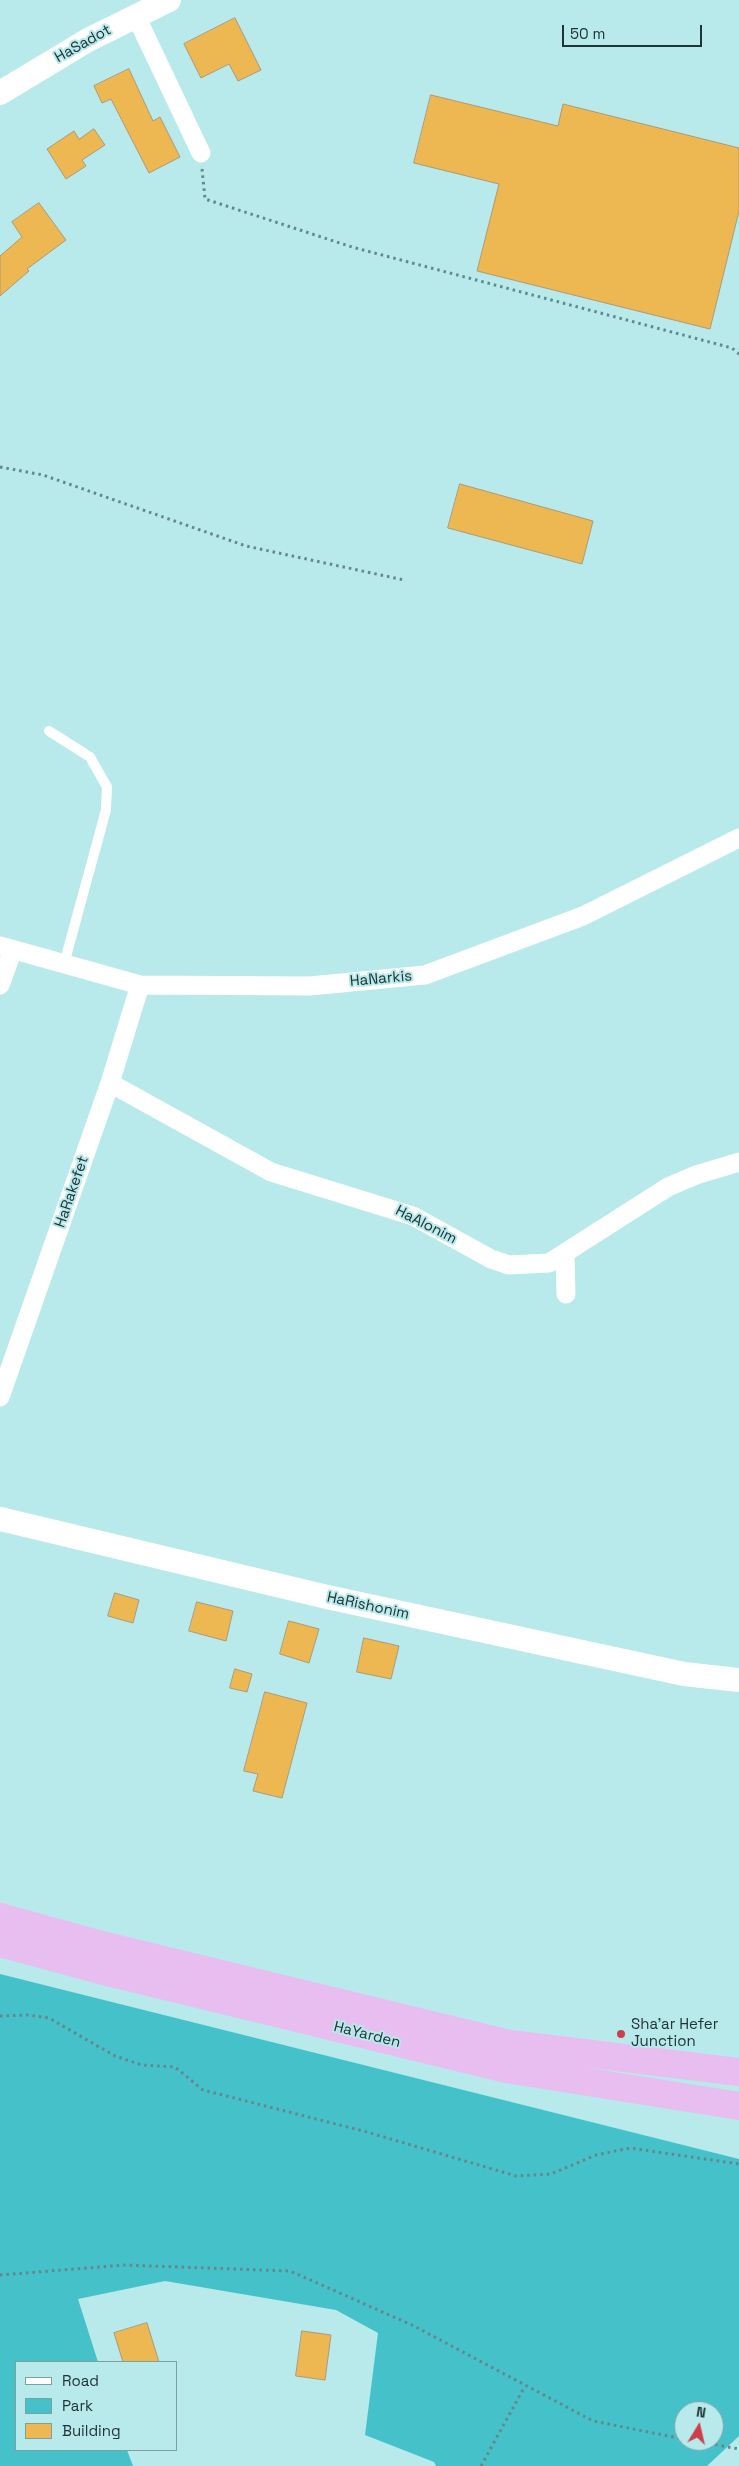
<!DOCTYPE html>
<style>
body{margin:0}
#map{position:relative;width:739px;height:2466px;overflow:hidden;background:#b8e9eb;font-family:"Space Grotesk",sans-serif}
canvas{display:block}
.legend{position:absolute;left:15px;top:2361px;width:162px;height:90px;box-sizing:border-box;background:#b8e9eb;border:1px solid #7ba1a2;margin:0;padding:6px 9px;list-style:none;font-size:15px;color:#203435}
.legend li{display:flex;align-items:center;gap:10px;height:25px}
.legend b{width:25px;border:1px solid #7ba1a2}
.north{position:absolute;left:674px;top:2401px;width:50px;height:50px;box-sizing:border-box;background:#b8e9eb;border:1px solid #7ba1a2;border-radius:50%;rotate:9deg;font-size:14px;font-weight:700;line-height:20px;text-align:center;color:#203435}
.north::after{content:'';display:block;margin:auto;width:18px;height:22px;background:#ce3e48;clip-path:polygon(50% 0,100% 100%,50% 72%,0 100%)}
.scale{position:absolute;left:562px;top:25px;width:140px;height:22px;box-sizing:border-box;border:2px solid #203435;border-top:0;padding-left:6px;font-size:15px;line-height:18px;white-space:nowrap;color:#203435;-webkit-text-stroke:4px #b8e9eb;paint-order:stroke}
</style>
<div id="map">
<canvas width="739" height="2466"></canvas>
<ul class="legend">
<li><b style="height:6px;background:#fff"></b>Road</li>
<li><b style="height:14px;background:#45c2c9"></b>Park</li>
<li><b style="height:14px;background:#edb751"></b>Building</li>
</ul>
<div class="north">N</div>
<div class="scale">50 m</div>
</div>
<script>
const ctx = document.querySelector('canvas').getContext('2d');
ctx.lineJoin = 'round';
function fillPath(path, color) {
  ctx.fillStyle = color;
  ctx.fill(path, 'evenodd');
}
function strokePath(path, color, width, dash) {
  ctx.strokeStyle = color;
  ctx.lineWidth = width;
  ctx.lineCap = dash ? 'butt' : 'round';
  ctx.setLineDash(dash || []);
  ctx.stroke(path);
}
function write(font, color, halo, rows, align = 'center') {
  ctx.font = font + ' "Space Grotesk",sans-serif';
  ctx.lineWidth = 4;
  ctx.setLineDash([]);
  ctx.textBaseline = 'middle';
  ctx.strokeStyle = halo;
  ctx.fillStyle = color;
  for (const [text, x, y, turn = 0] of rows) {
    ctx.save();
    ctx.translate(x, y);
    ctx.rotate((+turn || 0) * Math.PI / 180);
    ctx.textAlign = isNaN(turn) ? turn : align;
    if (halo) ctx.strokeText(text, 0, 0);
    ctx.fillText(text, 0, 0);
    ctx.restore();
  }
}
const green = new Path2D(`
 M0 1974 739 2159V2436L707 2466H436L434 2462 365 2435 378 2333 336 2310 165 2281 78 2299 98 2362H16V2450H127L133 2466H0ZM684 2411H714V2441H684Z`);
const building = new Path2D(`
 M235 18 261 70 238 81 229 64 201 78 184 44Z
 M129 69 153 121 160 117 180 157 149 173 111 99 102 103 94 86Z
 M431 95 558 126 563 104 739 148V211L710 329 477 271 499 184 414 163Z
 M94 129 105 145 82 160 86 166 66 179 47 149 74 131 79 139Z
 M39 203 66 240 27 269 29 271 0 296V256L22 237 12 222Z
 M460 484 593 521 582 564 448 528Z
 M115 1593 139 1600 133 1623 108 1616Z
 M197 1602 233 1611 226 1641 189 1631Z
 M289 1621 319 1629 309 1663 280 1654Z
 M364 1638 399 1646 391 1679 357 1672Z
 M235 1669 252 1674 247 1692 230 1688Z
 M265 1692 307 1703 282 1798 253 1791 258 1774 244 1771Z
 M147 2323 159 2362H123L114 2333Z
 M302 2331 331 2335 325 2380 296 2376Z`);
const path = new Path2D(`
 M202 169 205 199 352 247 732 348 739 354
 M0 467 43 475 246 546 404 580
 M0 2016 28 2015 49 2018 115 2056 142 2065 175 2067 203 2090 367 2132 516 2176 551 2174 596 2155 630 2148 739 2164
 M0 2275 124 2265 290 2271 412 2325 593 2421 684 2439
 M696 2441 739 2449
 M481 2466 525 2386`);
const service = new Path2D(`
 M49 731 90 757 107 787 106 810 64 964`);
const minor = new Path2D(`
 M136 16 201 153
 M0 946 140 985 310 986 425 975 583 916 739 838
 M0 985 13 950
 M110 1083 271 1172 413 1216 491 1259 509 1265 549 1263 668 1187 696 1175 739 1162
 M565 1254 566 1294
 M0 1397 110 1083 140 985`);
const tertiary = new Path2D(`
 M0 93 88 40 169 0
 M0 1519 327 1597 684 1674 739 1680`);
const trunk = new Path2D(`
 M0 1917 98 1944 510 2044 739 2072
 M0 1943 107 1972 506 2069 739 2106`);
const markers = [
 [621,2034,5,"#ce3e48"]
];
const streetNames = [
 ["HaSadot",83,44,-29],
 ["HaNarkis",381,979,-5],
 ["HaRakefet",72,1192,-71],
 ["HaAlonim",426,1225,27],
 ["HaRishonim",368,1606,12],
 ["HaYarden",367,2035,14]
];
const poiNames = [
 ["Sha'ar Hefer",631,2025],
 ["Junction",631,2042]
];
fillPath(green, '#45c2c9');
fillPath(building, '#edb751');
strokePath(building, '#ac9979', 1);
strokePath(path, '#668789', 3, [2.5, 4]);
strokePath(service, '#fff', 10);
strokePath(minor, '#fff', 19);
strokePath(tertiary, '#fff', 24);
strokePath(trunk, '#e7beef', 28);
for (const [x, y, r, color] of markers) {
  const dot = new Path2D();
  dot.arc(x, y, r, 0, 2 * Math.PI);
  ctx.fillStyle = color;
  ctx.fill(dot);
  strokePath(dot, '#b8e9eb', 2);
}
write('15px', '#203435', '#b8e9eb', streetNames);
write('15px', '#203435', '#b8e9eb', poiNames, 'left');
</script>
